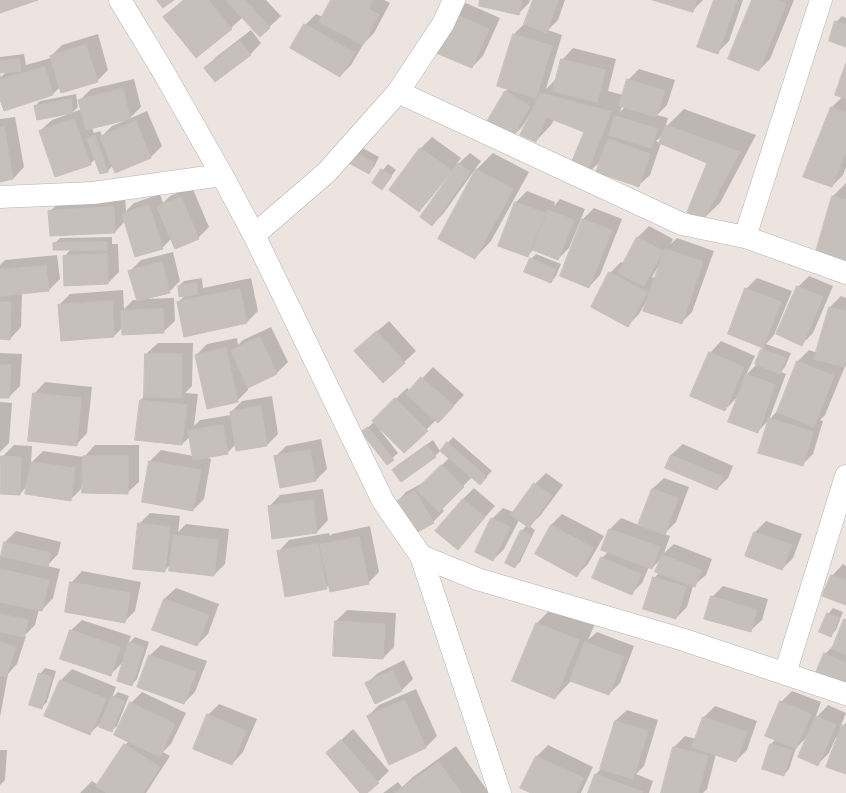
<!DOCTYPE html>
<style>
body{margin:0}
canvas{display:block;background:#ede4df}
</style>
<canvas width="846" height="793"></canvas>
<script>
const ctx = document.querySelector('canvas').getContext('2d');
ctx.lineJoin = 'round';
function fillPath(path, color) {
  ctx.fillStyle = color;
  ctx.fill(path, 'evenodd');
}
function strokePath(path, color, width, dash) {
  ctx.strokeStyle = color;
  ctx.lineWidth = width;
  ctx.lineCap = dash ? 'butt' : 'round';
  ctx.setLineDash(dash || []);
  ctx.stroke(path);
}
const shadow = new Path2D(`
 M183 0H266L281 16 260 36 243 17 231 28 164 17Z
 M332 0H384L390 3 374 33 364 43 351 65 340 76 305 25 316 14 323 17Z
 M481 0H530L529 3 518 14Z
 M534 0H565L558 20 548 30 562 35 546 89 558 77 562 60 573 48 616 59 608 91 623 95 628 80 639 69 675 80 667 105 657 115 668 118 665 128 684 109 756 135 720 203 703 219 708 162 661 143 650 175 638 186 601 161 583 178 585 132 554 120 552 124 536 141 531 114H530L522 127 511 138 505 92 509 88 514 34 525 23ZM622 106 625 107 620 112ZM663 135 660 143 656 141Z
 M656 0H703L692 11Z
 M715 0H743L729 41 718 52Z
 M753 0H794L770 59 759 70Z
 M466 3 500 18 483 56 472 67 455 14Z
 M842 16 846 18V46L836 22Z
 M251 30 261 43 250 55 205 68 216 57Z
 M98 34 108 70 97 81 60 87 53 94 2 100 0 102V74L1 77 7 71 0 72V57L24 54 26 65 51 58V56L62 45Z
 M846 66V167L843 175 832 186 831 108 842 97Z
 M134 79 141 107 129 119 147 111 162 146 151 157 116 172 113 165 108 171 101 173 95 159 90 164 40 131 52 120 66 115V113L35 106 40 101 76 94 78 107 72 113 82 109 80 100 91 89ZM124 119V121L112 126 102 136 100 131 94 133 92 128Z
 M15 117 24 167 13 179 0 181V119Z
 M432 137 461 158 456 165H457L470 153 481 161 443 214 432 225 452 173 451 172 430 199 419 210 390 190 421 148Z
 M357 145 379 157 374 167 368 173 352 151Z
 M493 153 529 172 491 241 475 258 439 238 477 169Z
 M388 164 396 170 382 188 373 182Z
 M846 183V262L833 196Z
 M192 187 209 227 198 238H172L162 248 125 221 115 232 51 235 49 212 61 201 125 197 126 211 134 203 160 194 163 203 170 196Z
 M527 191 555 202 554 206 560 199 585 209 569 248 558 259 533 250 527 256 499 245 516 202Z
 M594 208 622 219 600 275 589 287 583 219Z
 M649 226 673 239 671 244 677 238 714 251 692 312 681 323 647 300 639 314 628 325 610 273 621 262 624 263 638 237ZM658 267 660 268 656 279 652 277Z
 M112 237V244H118L119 272 108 283 64 257 71 249 54 244 60 238Z
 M173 252 180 281 169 292 144 299 174 298 175 321 163 332 123 327 114 336 59 305 70 294 123 290 124 309 133 300H137L130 271 141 260Z
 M536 254 561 264 556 276 551 282 531 259Z
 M57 255 60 279 49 290 22 293 21 327 10 339 0 338V265L5 260Z
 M809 276 833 286 813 333 802 344 798 287Z
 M202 278 203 288 251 278 258 311 247 322 178 303 185 295 179 286 184 281Z
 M757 278 792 291 774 335 766 344 791 353 785 367 781 372 786 374 769 420 779 409 798 361 809 350 817 353 830 307 841 296 846 298V364L825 415 820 420 823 421 813 454 802 465 769 420 757 432 739 395 725 410 710 353 721 341 755 356 746 375 757 364 762 349 764 347 729 333 746 289Z
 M389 321 416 351 383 382 367 340Z
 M271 327 288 362 277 373 248 387V390L237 401 196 355 207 344 237 338 238 345 243 340Z
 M158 343H193L192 386 185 393 198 394 194 426 200 420 231 415V412L242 401 272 396 278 434 267 445 237 450 236 444 227 453 204 457 211 459 204 499 193 510 150 461 161 450 193 456 190 437 182 444 141 400 145 395 146 354Z
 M0 353 22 354 20 386 9 397H0Z
 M433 367 464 395 438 422 436 420 404 452 382 430H380L398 453 387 463 363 432 374 422 373 421 407 388 410 391Z
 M45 382 92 387 87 433 76 445 34 394Z
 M0 402 12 403 9 443 0 452Z
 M453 437 492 471 485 478 472 477 442 508 444 511 433 522 395 504 406 492 426 481 449 458 441 451Z
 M321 439 327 469 316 480 281 487 275 457 286 446Z
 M433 440 440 451 435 456 394 470 399 464Z
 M683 444 733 466 728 478 717 489 671 455Z
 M14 445 32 446 31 463 43 451 84 457 95 445H139V482L127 493 82 483 81 489 70 500 28 485 20 494 2 457Z
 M546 473 563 485 540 516 529 526 535 530 520 562 514 567 522 531 527 525 519 520 504 549 493 560 492 519 503 508 513 512 535 484Z
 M664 478 689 487 676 522 664 534 670 536 664 553 674 544 712 559 706 575 693 586 687 607 676 618 654 578 659 573 661 559 652 568 649 567 642 583 631 594 602 558 608 552 609 530 621 518 639 525 652 489Z
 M474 488 495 506 458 548 437 531 463 499Z
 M323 489 328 520 317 532 273 538 269 507 280 495Z
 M150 513 180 516 178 532 186 524 229 529 225 564 214 575 171 564 164 571 139 524Z
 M562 514 604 536 588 564 577 575 551 525Z
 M766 521 802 534 793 558 782 569 746 555 755 532Z
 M370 526 379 572 368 583 329 585 326 588 278 552 289 540 329 533 330 536 332 534Z
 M16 531 61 542 58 554 47 566 60 569 53 598 42 610 39 609 35 625 24 636H26L17 664 8 674 0 717V556H1L5 542Z
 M843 564 846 566V604L832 576Z
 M82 571 141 582 135 611 124 622 71 583Z
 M723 586 768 599 762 620 750 631 712 597Z
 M176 588 219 604 208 634 197 645 164 599Z
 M553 607 595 624 588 640 597 632 634 646 620 683 609 694 571 681 555 698 513 681 537 623Z
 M833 608 843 612 836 630 830 636 828 614Z
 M347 610 396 613 394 647 383 658 336 621Z
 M846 619V688L825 654 835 644Z
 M82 620 131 636 128 644 135 637 149 642 137 679 132 685 124 661 110 675 70 631Z
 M161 645 207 661 195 692 184 703 149 656Z
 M404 660 413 679 402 690 366 684 378 673Z
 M45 668 56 671 47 702 42 707 40 674Z
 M72 669 116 687 112 698 118 692 129 696 117 726 111 731 103 721 89 734 46 716 61 680Z
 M416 689 437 736 426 747 389 763 368 716 379 705Z
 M792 691 821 702 815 719 828 705 846 713 840 728 846 723V773L838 738 836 737 829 753 818 764 809 735 796 748 789 769 784 775 771 744 776 739 781 702Z
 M142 692 186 713 171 744 163 752 170 756 146 793H80L92 781 98 785 125 745 129 741 131 703Z
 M219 704 257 719 243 752 232 764 208 715Z
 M715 706 757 721 747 750 736 761 716 754 707 789 703 793 662 792 674 747 685 736 696 739 704 717Z
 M627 710 658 720 644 766 636 774 653 781 649 793H589L596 774 602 768 615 721Z
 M353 729 389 771 366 793H362L327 753Z
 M548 745 593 767 581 793H533L522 788 537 756Z
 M456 746 489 793H383L398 782 402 787 413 777Z
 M0 750H7L5 780 0 785Z`);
const building = new Path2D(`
 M0 0H38L0 13Z
 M157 0H174L163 8Z
 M185 0H208L232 29 196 58 163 17Z
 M226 0H245L270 28 260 37Z
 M331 0H373L369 9 379 15 363 45 319 22Z
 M480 0H522L519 15 479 6Z
 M533 0H558L547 33 524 24Z
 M653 0H697L693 12Z
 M714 0H737L718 54 697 47Z
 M752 0H777L786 4 759 71 728 59Z
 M454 14 489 29 472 68 436 53Z
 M835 21 846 25V47L829 41Z
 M304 24 355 53 340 77 290 48Z
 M513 34 552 46 536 98 497 86Z
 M240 41 251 55 215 82 204 68Z
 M86 45 98 82 61 93 50 56Z
 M19 59 21 71 0 73V61Z
 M561 59 605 70 597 102 553 91Z
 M846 63V99L835 95Z
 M45 67 53 95 4 111 0 99V80Z
 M627 79 665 91 656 117 619 106Z
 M123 89 130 119 86 130 78 100Z
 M505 91 530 106 511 140 485 125Z
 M541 93 611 112 584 180 567 173 584 132 546 117 536 142 520 135Z
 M71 99 73 113 37 120 34 106Z
 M831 107 846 113V151L832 187 803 177Z
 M615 116 658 129 651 148 609 135Z
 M74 119 91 165 55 177 39 131Z
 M136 121 151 158 115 173 100 137Z
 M666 125 740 152 703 220 687 212 707 163 659 143Z
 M4 127 13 179 0 182V128Z
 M95 135 108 172 100 174 87 139Z
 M608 139 650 154 639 187 596 172Z
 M420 148 451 170 419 212 389 190Z
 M351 150 375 163 369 174 345 161Z
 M458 163 470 172 432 226 420 217Z
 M381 169 392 176 382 190 372 183Z
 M476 169 513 189 475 259 438 239Z
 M832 196 846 200V264L815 255Z
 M181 197 199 239 175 249 157 207Z
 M515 202 545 213 528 257 498 246Z
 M149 205 163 249 135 257 122 214Z
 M114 207 115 233 50 236 48 211Z
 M548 210 574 220 558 260 533 250Z
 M582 219 612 230 589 288 560 276Z
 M637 237 663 251 644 286 618 273Z
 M107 242V250H53V243Z
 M665 249 703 262 682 324 643 311Z
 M107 254 108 284 64 286 63 256Z
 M530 258 556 270 551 283 524 272Z
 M162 262 170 293 137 301 128 271Z
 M46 266 49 291 0 296V270Z
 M609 272 647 292 628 327 591 307Z
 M197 283 198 294 179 297 178 286Z
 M797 286 823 297 802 346 776 334Z
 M745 288 781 302 763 348 728 334Z
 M240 289 247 323 184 337 177 302Z
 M112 301 114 337 61 341 58 305Z
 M0 302H11L10 340 0 339Z
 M829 307 846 311V362L845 367 814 359Z
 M163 309 164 333 122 335 121 311Z
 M377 331 405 363 383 383 354 351Z
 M260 337 277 374 248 388 231 351Z
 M226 348 238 402 207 409 195 355Z
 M761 349 786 358 780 374 755 364Z
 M709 352 744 367 725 411 690 396Z
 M145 354H182L181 398 144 397Z
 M797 361 834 376 814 427 777 412Z
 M0 365H11L9 398H0Z
 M746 374 775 385 758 433 728 422Z
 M421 377 454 406 438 423 406 394Z
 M33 393 81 398 77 446 28 441Z
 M395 398 428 431 404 453 372 421Z
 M140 400 187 405 182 445 135 440Z
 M261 406 267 446 236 451 230 412Z
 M769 418 813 432 803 466 758 453Z
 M223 425 228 454 193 460 188 431Z
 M368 427 394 460 387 465 361 432Z
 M447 442 487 477 480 485 440 451Z
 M427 445 436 457 401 482 392 470Z
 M310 450 316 481 280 488 274 456Z
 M671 455 723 477 717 490 665 468Z
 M1 456 21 457 20 495 0 494Z
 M83 456H128V494L82 493Z
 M149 461 201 470 193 511 142 502Z
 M31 462 75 468 71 501 25 494Z
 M441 465 464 487 439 512 416 490Z
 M534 483 552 496 529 528 511 515Z
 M652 489 678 498 665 535 638 525Z
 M415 491 434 523 412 535 394 503Z
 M463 499 485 517 458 550 435 531Z
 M313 500 317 533 272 539 268 506Z
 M491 518 510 527 493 561 475 552Z
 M138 523 170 527 165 572 133 569Z
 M551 525 593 548 577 577 535 554Z
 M609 529 660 547 652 569 601 550Z
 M521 530 531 535 515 568 505 563Z
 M754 532 792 545 782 570 745 556Z
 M174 535 218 540 214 576 169 571Z
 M359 537 369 584 330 592 320 545Z
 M4 542 51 553 48 567 1 556Z
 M318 544 327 589 285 597 277 551Z
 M662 555 701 570 695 587 655 572Z
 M601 557 641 574 632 595 592 578Z
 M0 569 49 580 42 611 0 602Z
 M831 575 846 581V605L822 596Z
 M653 577 686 587 676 619 643 609Z
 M70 582 130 593 125 623 65 612Z
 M711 596 757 610 751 632 704 619Z
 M164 599 209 615 197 646 152 630Z
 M827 613 839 618 831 637 819 632Z
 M0 614 28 620 24 637 0 632Z
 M844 619 846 620V655L832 649Z
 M335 621 385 624 383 659 333 656Z
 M536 623 579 640 555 699 512 681Z
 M70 630 120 647 111 676 60 659Z
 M0 642 16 647 6 677 0 675Z
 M129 642 144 647 132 686 117 681Z
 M585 642 624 657 609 695 570 681Z
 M824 653 846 663V689L815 675Z
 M149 655 196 672 184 704 137 687Z
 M393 671 402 691 375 704 365 683Z
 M39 673 52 677 42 709 29 705Z
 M60 680 106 699 90 735 44 716Z
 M112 696 124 701 112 732 99 727Z
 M405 700 426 748 389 765 367 716Z
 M780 701 811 714 796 749 765 736Z
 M130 702 175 724 160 757 114 735Z
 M207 714 246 731 232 765 193 749Z
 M816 716 836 725 818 766 798 757Z
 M703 717 747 732 736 762 692 747Z
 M615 721 648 731 633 779 600 769Z
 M842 725 846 727V774L826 767Z
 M341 740 379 783 367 793H360L326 753Z
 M124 744 160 767 143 793H107L96 786Z
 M770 744 792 750 784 776 762 769Z
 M673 747 708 756 698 793H661Z
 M536 756 583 778 576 793H531L520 788Z
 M439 762 461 793H395Z
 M595 774 643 792 642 793H588Z`);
const minor = new Path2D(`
 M120 0 164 73 222 175 254 235 383 501 421 556 500 793
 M398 92 682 224 745 237 846 273
 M0 197 93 193 222 175
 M254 235 327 172 398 92 443 24 454 0
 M745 237 821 0
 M421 556 477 579 681 639 846 694
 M785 674 846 476`);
fillPath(shadow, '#0003');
fillPath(building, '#c6bfba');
strokePath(building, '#c8bfb8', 1);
strokePath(minor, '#afb4bc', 23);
strokePath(minor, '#fff', 22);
</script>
